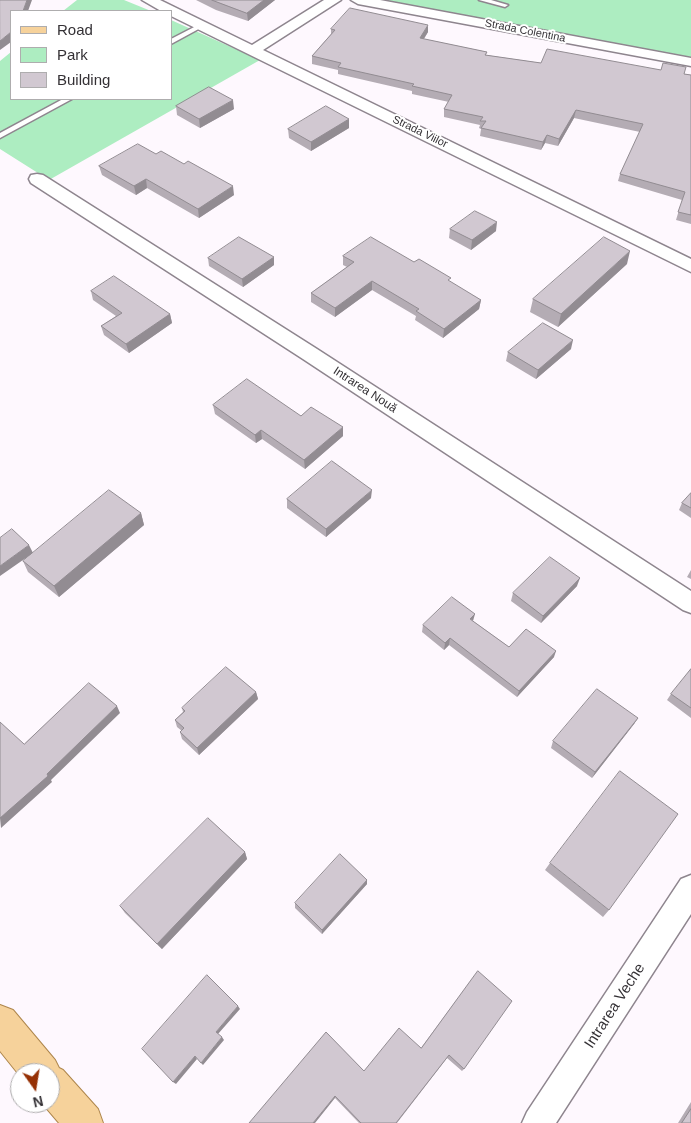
<!DOCTYPE html>
<meta charset="utf-8">
<style>
body{margin:0}
#map{position:relative;width:691px;height:1123px;overflow:hidden;background:#fef8fe;font-family:Helvetica,sans-serif}
canvas{display:block}
.legend{position:absolute;left:10px;top:10px;width:162px;height:90px;box-sizing:border-box;background:#fff;border:1px solid #aeadae;margin:0;padding:6px 9px;list-style:none;font-size:15px;color:#343135}
.legend li{display:flex;align-items:center;gap:10px;height:25px}
.legend b{width:25px;border:1px solid #aeadae}
.north{position:absolute;left:10px;top:1063px;width:50px;height:50px;box-sizing:border-box;background:#fff;border:1px solid #aeadae;border-radius:50%;rotate:167deg;font-size:14px;font-weight:700;line-height:20px;text-align:center;color:#343135}
.north::after{content:'';display:block;margin:auto;width:18px;height:22px;background:#963105;clip-path:polygon(50% 0,100% 100%,50% 72%,0 100%)}
</style>
<div id="map">
<canvas width="691" height="1123"></canvas>
<ul class="legend">
<li><b style="height:6px;background:#f6d29b"></b>Road</li>
<li><b style="height:14px;background:#adedc1"></b>Park</li>
<li><b style="height:14px;background:#d1c8d1"></b>Building</li>
</ul>
<div class="north">N</div>
</div>
<script>
const ctx = document.querySelector('canvas').getContext('2d');
ctx.lineJoin = 'round';
function fillPath(path, color) {
  ctx.fillStyle = color;
  ctx.fill(path, 'evenodd');
}
function strokePath(path, color, width, dash) {
  ctx.strokeStyle = color;
  ctx.lineWidth = width;
  ctx.lineCap = dash ? 'butt' : 'round';
  ctx.setLineDash(dash || []);
  ctx.stroke(path);
}
function write(font, color, halo, rows, align = 'center') {
  ctx.font = font + ' Helvetica,sans-serif';
  ctx.lineWidth = 4;
  ctx.setLineDash([]);
  ctx.textBaseline = 'middle';
  ctx.strokeStyle = halo;
  ctx.fillStyle = color;
  for (const [text, x, y, turn = 0] of rows) {
    ctx.save();
    ctx.translate(x, y);
    ctx.rotate((+turn || 0) * Math.PI / 180);
    ctx.textAlign = isNaN(turn) ? turn : align;
    if (halo) ctx.strokeText(text, 0, 0);
    ctx.fillText(text, 0, 0);
    ctx.restore();
  }
}
const green = new Path2D(`
 M77 0H124L151 11H63Z
 M374 0H691V57Z
 M171 20 260 60 49 180 0 149V61L11 52V99H171Z`);
const lane = new Path2D(`
 M479 0H491L508 5 505 7Z
 M200 24 206 25 171 44V39Z
 M63 99H72L0 138V133Z`);
const street = new Path2D(`
 M142 0H160L252 45 324 0H341L263 50 691 259V272L171 16V11H161Z
 M351 0H380L691 58V66L358 4Z
 M37 174 43 175 317 349 691 591V613L683 610 303 359 31 183 29 179 31 175Z
 M691 875V914L556 1123H522L527 1112 681 879Z`);
const primary = new Path2D(`
 M0 1005 13 1010 55 1060 59 1068 63 1070 98 1109 103 1123H59L42 1103H50V1073H20V1076L0 1051Z`);
const wall = new Path2D(`
 M196 0H275L248 21 216 10Z
 M331 29 428 32 424 39 487 52 486 55 541 63 661 70 691 75V224L676 220 682 200 618 181 620 174 640 132 574 118 558 146 545 143 541 150 480 136 481 129 479 128 480 125 444 117V109L449 102 412 94V91L338 74V70L312 64V56L331 34Z
 M176 106 234 109 200 128 177 115Z
 M349 119V128L311 151 289 138 288 129Z
 M156 154 234 195 199 218 147 188 136 195 102 175 99 166Z
 M450 229 496 231 471 250 449 238Z
 M343 256 414 262 481 300 479 309 443 338 415 320 416 316 372 290 335 317 311 302V293L347 267 343 265Z
 M274 257V265L243 287 209 266 208 258Z
 M627 264 558 327 530 312 533 299Z
 M91 291 170 314 172 323 129 353 104 335 101 326 116 316 93 300Z
 M571 349 536 379 506 361 508 352Z
 M213 405 301 416 343 436 305 469 262 439 256 443 215 414Z
 M691 493V518L679 510 682 503Z
 M371 498 326 537 287 508V499Z
 M141 513 144 525 59 597 28 572 23 561Z
 M691 570V579L687 577Z
 M577 586 541 623 511 601 513 593Z
 M473 621 509 647 554 657 517 697 449 645 444 650 422 632 423 625Z
 M691 669V718L667 700 671 694Z
 M256 692 258 699 199 755 182 739 180 732 182 731 177 727 175 720 183 712 182 708Z
 M638 718 634 724 592 778 551 748 553 741Z
 M245 852 247 859 162 949 125 913 120 906Z
 M550 863 609 910 603 917 545 870Z
 M367 880V884L322 934 295 908V903Z
 M478 971 464 1069 462 1071 447 1058 397 1123H359L335 1098 326 1032 364 1071 421 1048Z
 M691 1102V1123H678Z`);
const shadedWall = new Path2D(`
 M27 0H32L28 11H23Z
 M264 0H275L248 21 247 13Z
 M428 25V32L419 46 420 38Z
 M11 32V42L0 50V41Z
 M233 100 234 109 200 128 199 119Z
 M576 110 574 118 558 146 559 139Z
 M349 119V128L311 151V142Z
 M547 135 545 143 541 150 543 142Z
 M146 179 147 188 136 195 134 186Z
 M233 186 234 195 199 218 198 209Z
 M497 222 496 231 471 250 472 240Z
 M630 251 627 264 558 327 561 314Z
 M274 257V265L243 287 242 279Z
 M372 281V290L335 317V308Z
 M481 300 479 309 443 338 444 329Z
 M170 314 172 323 129 353 126 344Z
 M573 340 571 349 536 379 538 370Z
 M343 427V436L305 469 304 460Z
 M261 430 262 439 256 443 255 435Z
 M372 490 371 498 326 537V529Z
 M141 513 144 525 59 597 54 586Z
 M29 545 33 553 0 576V566Z
 M580 578 577 586 541 623 543 616Z
 M475 614 473 621 470 619Z
 M450 638 449 645 444 650 445 643Z
 M556 651 554 657 517 697 519 691Z
 M256 692 258 699 199 755 197 748Z
 M117 706 120 713 51 780 52 782 1 828 0 818Z
 M638 718 634 724 592 778 595 772Z
 M245 852 247 859 162 949 157 944Z
 M367 880V884L322 934V930Z
 M238 1006 240 1009 218 1034 216 1032Z
 M222 1037 224 1040 203 1065 201 1063Z
 M195 1056 197 1059 176 1084 173 1082Z
 M335 1096V1098L315 1123H313Z`);
const building = new Path2D(`
 M0 0H27L23 11H11V32L0 41Z
 M212 0H264L247 13Z
 M350 8 428 25 420 38 487 52 485 55 541 63 547 49 661 70 663 63 686 67 684 74 691 75V215L678 212 685 192 620 174 643 124 576 110 559 139 547 135 543 142 481 128 486 121H480L483 117 444 109 452 95 412 86 414 84 338 67 341 63 312 56 335 30 331 29Z
 M209 87 233 100 199 119 176 106Z
 M326 106 349 119 311 142 288 129Z
 M138 144 156 154 161 151 184 164 188 161 233 186 198 209 146 179 134 186 99 166Z
 M475 211 497 222 472 240 450 229Z
 M239 237 274 257 242 279 208 258Z
 M371 237 414 262 419 259 451 278 448 280 481 300 444 329 416 311 419 309 372 281 335 308 311 293 354 262 343 256Z
 M604 237 630 251 561 314 533 299Z
 M114 276 170 314 126 344 101 326 122 313 91 291Z
 M543 323 573 340 538 370 508 352Z
 M247 379 301 416 311 407 343 427 304 460 261 430 255 435 213 405Z
 M332 461 372 490 326 529 287 499Z
 M109 490 141 513 54 586 23 561Z
 M691 493V508L682 503Z
 M12 529 29 545 0 566V538Z
 M550 557 580 578 543 616 513 593Z
 M452 597 475 614 470 619 509 647 526 629 556 651 519 691 450 638 445 643 423 625Z
 M226 667 256 692 197 748 180 732 184 728 175 720 185 711 182 708Z
 M691 669V708L671 694Z
 M89 683 117 706 47 774 48 776 0 818V722L24 744Z
 M597 689 638 718 595 772 553 741Z
 M620 771 678 814 609 910 550 863Z
 M208 818 245 852 157 944 120 906Z
 M340 854 367 880 322 930 295 903Z
 M478 971 512 1001 464 1069 449 1055 396 1123H361L335 1096 313 1123H249L326 1032 364 1071 399 1028 421 1048Z
 M207 975 238 1006 216 1032 222 1037 201 1063 195 1056 173 1082 142 1049Z
 M691 1109V1123H682Z`);
const farStreetnames = [
 ["Strada Colentina",525,31,11],
 ["Strada Viilor",420,132,26]
];
const streetNames = [
 ["Intrarea Nouă",365,390,33]
];
const nearStreetnames = [
 ["Intrarea Veche",615,1006,-57]
];
fillPath(green, '#adedc1');
strokePath(lane, '#8e858e', 3);
strokePath(street, '#8e858e', 3);
strokePath(primary, '#ae864c', 2);
fillPath(lane, '#fff');
fillPath(street, '#fff');
fillPath(primary, '#f6d29b');
fillPath(wall, '#b4acb4');
fillPath(shadedWall, '#928c92');
fillPath(building, '#d1c8d1');
strokePath(building, '#928c92', 1);
write('11px', '#343135', '#fff', farStreetnames);
write('12px', '#343135', '#fff', streetNames);
write('15px', '#343135', '#fff', nearStreetnames);
</script>
